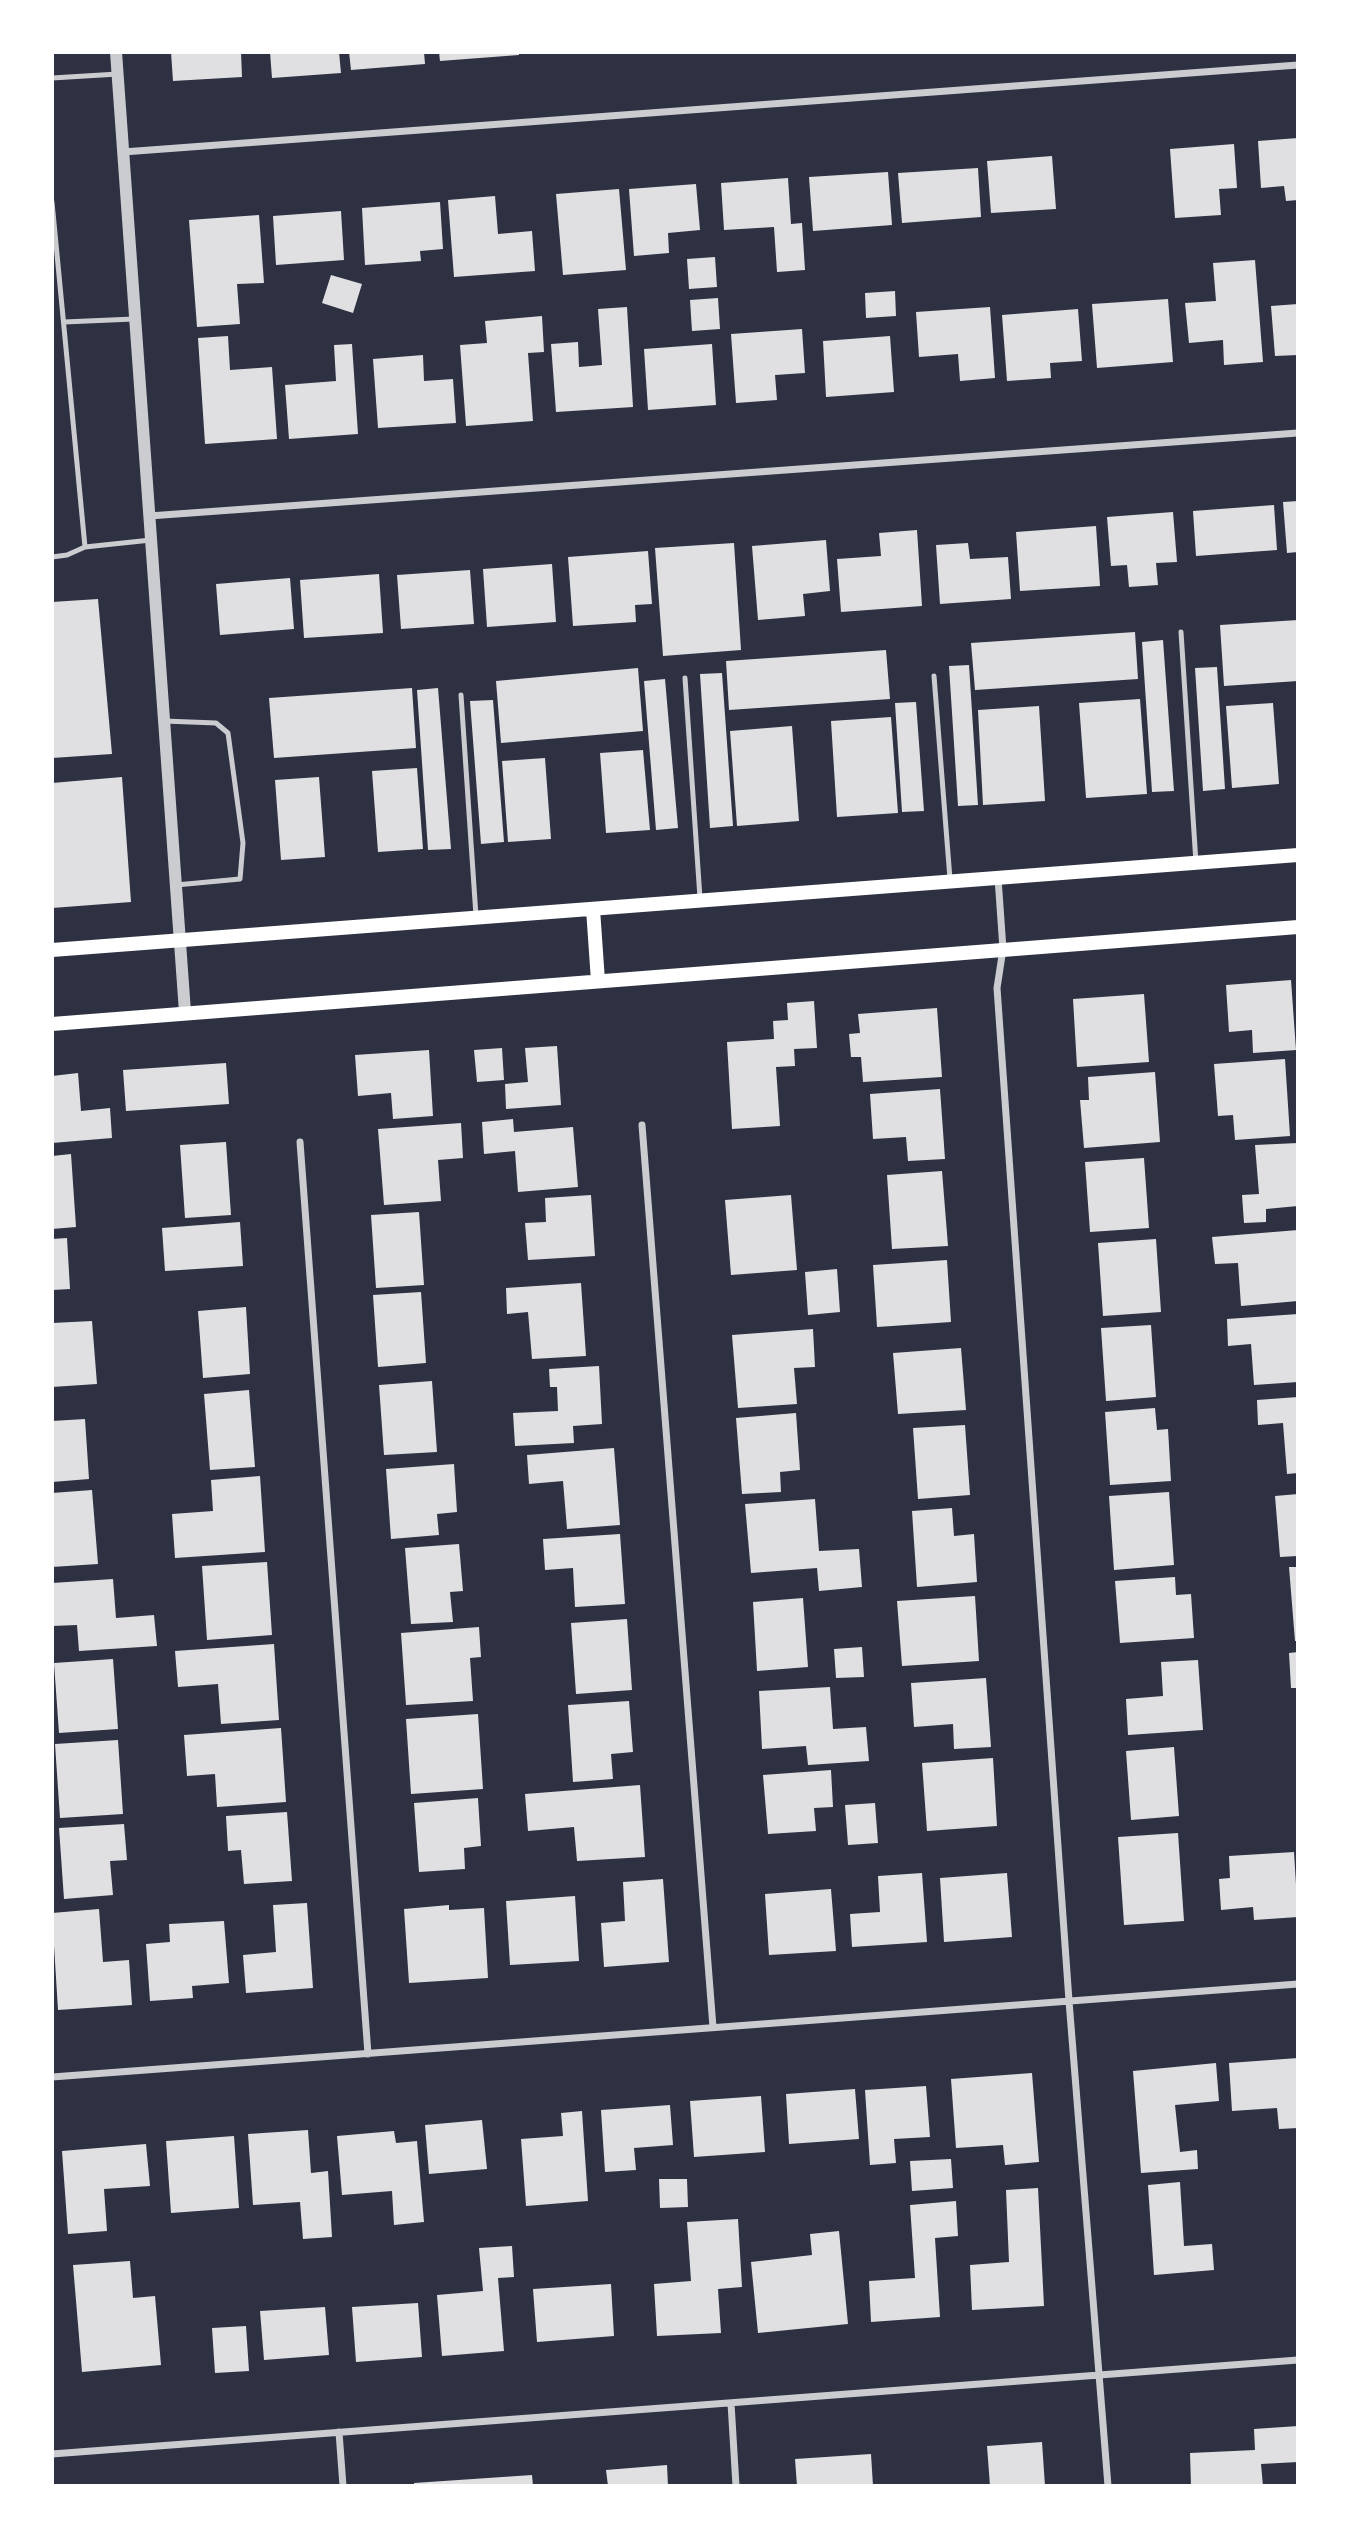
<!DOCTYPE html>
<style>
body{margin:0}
#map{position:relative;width:1350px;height:2538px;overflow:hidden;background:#2d3142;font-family:"Exo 2",sans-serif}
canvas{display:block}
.frame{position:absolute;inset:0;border:54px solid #fff;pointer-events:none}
</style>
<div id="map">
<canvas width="1350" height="2538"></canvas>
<div class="frame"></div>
</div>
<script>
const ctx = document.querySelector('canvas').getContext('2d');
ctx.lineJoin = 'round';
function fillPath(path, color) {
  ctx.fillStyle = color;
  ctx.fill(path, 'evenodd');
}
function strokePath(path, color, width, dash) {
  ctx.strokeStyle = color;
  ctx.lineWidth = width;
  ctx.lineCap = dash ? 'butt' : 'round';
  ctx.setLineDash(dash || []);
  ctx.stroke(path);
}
const building = new Path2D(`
 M171 52H241L242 77 173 81Z
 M270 52H339L341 73 272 78Z
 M349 52H424L425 64 351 70Z
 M439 52H519V55L440 61Z
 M1298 138V200L1286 201 1284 186 1261 188 1258 141Z
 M1234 144 1237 188 1219 189 1221 215 1175 218 1170 149Z
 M1052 156 1056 209 991 213 987 161Z
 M978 168 981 217 902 223 898 173Z
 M888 172 892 225 813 231 809 177Z
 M788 178 791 224 802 223 805 270 777 272 774 227 724 230 721 183Z
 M696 184 700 230 668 233 669 253 634 256 629 189Z
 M619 189 626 270 563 275 556 194Z
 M495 196 498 234 532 231 535 271 454 277 448 200Z
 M440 202 443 249 420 251 421 261 365 265 362 208Z
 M341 211 344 260 276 265 273 216Z
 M259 215 264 283 237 284 240 324 197 327 189 220Z
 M715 257 717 287 689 289 687 259Z
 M1255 260 1263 362 1224 365 1223 340 1189 343 1185 303 1216 301 1213 263Z
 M331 275 362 284 353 313 322 303Z
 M895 291 896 316 866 318 865 293Z
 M718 298 720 329 692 331 690 300Z
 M1168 299 1173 362 1097 368 1092 304Z
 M1298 304V355L1275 356 1271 306Z
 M627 307 633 407 556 412 551 344 578 342 579 367 602 365 598 309Z
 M990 307 995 378 960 381 958 354 919 357 916 312Z
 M1078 309 1082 361 1050 363 1051 378 1007 381 1002 315Z
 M542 316 544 352 528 353 533 421 466 426 460 345 487 343 485 321Z
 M802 329 805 373 775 375 777 400 736 403 731 334Z
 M228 336 230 370 272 367 277 439 205 444 198 338Z
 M890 336 894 392 826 397 823 341Z
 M352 344 358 434 289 439 285 385 336 381 334 345Z
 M712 344 716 405 648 410 644 349Z
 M423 355 424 381 453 379 456 423 378 428 373 359Z
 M1298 501V552L1287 553 1283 502Z
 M1274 505 1277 550 1196 556 1193 511Z
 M1173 512 1177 562 1156 563 1158 585 1129 587 1127 565 1111 566 1107 517Z
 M1096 526 1100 586 1020 591 1016 532Z
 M917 530 922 606 841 612 837 559 881 556 879 533Z
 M826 540 830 591 803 594 805 616 758 620 752 546Z
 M734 543 741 650 663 656 655 548Z
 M968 543 970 559 1008 557 1011 599 940 604 936 545Z
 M648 551 652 604 635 605 636 622 573 626 568 557Z
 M552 564 556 622 487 627 483 569Z
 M470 570 474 624 401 629 397 575Z
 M379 574 383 633 304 638 300 580Z
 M290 578 294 629 220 635 216 584Z
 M98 599 112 754 52 758V602Z
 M1298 620V681L1224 686 1220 625Z
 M1135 632 1138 679 975 690 971 643Z
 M1163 640 1174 791 1152 792 1142 642Z
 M886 650 890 699 729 710 726 661Z
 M969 665 978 805 958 806 949 666Z
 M1217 667 1225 789 1203 791 1195 668Z
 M638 668 643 731 501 743 496 681Z
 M722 673 733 826 710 828 700 674Z
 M665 679 678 828 656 830 644 681Z
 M412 688 416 748 274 758 269 698Z
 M438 688 451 849 428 850 417 690Z
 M1140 699 1147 794 1086 798 1079 703Z
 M493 700 504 842 481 844 470 701Z
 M916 702 924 811 902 812 895 703Z
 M1273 703 1279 784 1232 788 1226 706Z
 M1039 706 1045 801 983 805 978 710Z
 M891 717 898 813 837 817 831 721Z
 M792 726 799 821 737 826 730 731Z
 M643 750 650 830 606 833 600 753Z
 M545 758 551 839 508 842 502 761Z
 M417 768 423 849 378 852 372 771Z
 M122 777 131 902 52 908V783Z
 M319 777 325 857 281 860 275 780Z
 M1291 980 1296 1050 1253 1053 1252 1030 1229 1032 1226 985Z
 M1144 994 1149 1062 1077 1067 1073 999Z
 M814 1001 817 1048 794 1049 795 1066 776 1067 780 1126 732 1129 727 1042 774 1039 773 1021 788 1020 787 1003Z
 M937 1008 942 1077 863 1082 861 1057H851L849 1034 860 1033 858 1014Z
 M557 1046 561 1105 506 1109 505 1084 528 1082 525 1048Z
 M502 1048 504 1080 477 1082 474 1050Z
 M429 1050 433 1116 393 1119 391 1093 358 1096 355 1055Z
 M1285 1059 1290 1136 1235 1140 1233 1115 1218 1116 1214 1064Z
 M226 1063 229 1104 126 1111 123 1070Z
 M1155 1072 1160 1142 1084 1148 1080 1100H1089L1088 1077Z
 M78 1073 81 1111 110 1108 112 1138 52 1143V1076Z
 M940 1089 945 1159 908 1161 906 1137 873 1139 870 1094Z
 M513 1119 514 1132 573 1127 578 1187 518 1192 515 1151 484 1154 482 1122Z
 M461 1123 463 1158 438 1160 441 1201 384 1205 378 1129Z
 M226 1142 231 1215 185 1218 180 1145Z
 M1298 1143V1206L1266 1209V1222L1244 1223 1242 1195 1259 1194 1255 1145Z
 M71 1154 76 1227 52 1229V1156Z
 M1144 1158 1149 1228 1090 1232 1085 1162Z
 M942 1171 948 1246 892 1249 887 1175Z
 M591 1195 595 1256 528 1260 525 1223 546 1222 545 1198Z
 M791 1195 797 1270 731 1275 725 1200Z
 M419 1212 424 1285 376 1288 371 1215Z
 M240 1222 243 1266 165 1271 162 1228Z
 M1298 1230V1301L1241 1306 1238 1263 1215 1264 1212 1237Z
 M67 1238 70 1289 52 1290V1239Z
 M1156 1239 1161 1312 1103 1316 1098 1243Z
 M947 1260 951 1322 877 1327 873 1265Z
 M837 1269 840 1312 808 1315 805 1272Z
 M581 1283 586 1356 532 1359 528 1312 507 1314 506 1288Z
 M421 1292 426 1363 378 1367 373 1295Z
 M246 1307 250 1374 203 1378 198 1311Z
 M1298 1314V1382L1254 1385 1251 1344 1228 1346 1227 1319Z
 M92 1321 97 1384 52 1387V1323Z
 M1151 1325 1156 1397 1106 1401 1101 1328Z
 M813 1329 815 1367 794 1368 797 1404 738 1408 732 1335Z
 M961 1348 966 1410 898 1414 893 1353Z
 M599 1366 602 1424 573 1426 574 1443 515 1446 513 1413 558 1411 557 1387H550L549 1369Z
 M432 1381 437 1452 384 1455 379 1385Z
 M249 1390 255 1467 210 1470 204 1394Z
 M1298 1397V1473L1287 1474 1283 1423 1258 1425 1257 1400Z
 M1155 1408 1157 1430 1168 1429 1171 1481 1110 1485 1105 1412Z
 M796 1413 800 1470 780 1472 781 1492 742 1494 736 1418Z
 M85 1419 89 1479 52 1482V1421Z
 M965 1425 970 1495 918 1499 913 1428Z
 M614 1448 620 1525 567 1529 563 1481 529 1484 527 1455Z
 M454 1464 457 1512 437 1514 439 1535 391 1539 386 1469Z
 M260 1476 265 1552 175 1558 172 1514 213 1511 211 1480Z
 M92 1490 98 1564 52 1567V1493Z
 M1169 1492 1174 1565 1114 1570 1109 1496Z
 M1298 1494V1556L1280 1557 1275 1496Z
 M815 1499 819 1551 859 1549 862 1587 819 1591 817 1568 751 1573 745 1504Z
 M952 1508 954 1536 974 1534 977 1582 917 1587 912 1511Z
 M620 1534 625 1604 575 1607 573 1568 545 1570 543 1539Z
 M459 1544 463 1591 450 1592 453 1622 411 1624 405 1548Z
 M267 1562 272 1635 207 1640 202 1566Z
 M1289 1567H1298V1641H1295Z
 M1175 1577 1176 1595 1191 1594 1194 1638 1120 1643 1115 1581Z
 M113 1579 116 1618 154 1615 157 1646 79 1651 77 1625 52 1626V1583Z
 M975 1596 979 1661 902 1666 897 1601Z
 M803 1598 808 1667 757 1671 753 1602Z
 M627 1619 632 1690 576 1694 571 1623Z
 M479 1627 481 1657 470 1658 473 1701 406 1705 401 1633Z
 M274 1644 279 1720 221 1724 218 1684 178 1687 175 1651Z
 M862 1647 864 1677 836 1678 834 1649Z
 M1298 1652V1688H1291L1289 1653Z
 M113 1659 118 1729 59 1733 54 1663Z
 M1198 1660 1203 1730 1128 1735 1126 1699 1163 1696 1161 1662Z
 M986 1678 991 1747 954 1749 953 1724 914 1727 911 1683Z
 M830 1687 833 1729 866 1727 869 1761 808 1765 806 1746 762 1749 759 1691Z
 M629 1701 633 1752 611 1754 613 1779 573 1782 568 1705Z
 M478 1714 483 1789 411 1794 406 1719Z
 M281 1728 286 1802 217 1807 215 1774 187 1776 184 1735Z
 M118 1740 123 1814 60 1818 55 1744Z
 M1174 1747 1179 1816 1131 1820 1126 1751Z
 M993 1758 997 1826 927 1831 922 1763Z
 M831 1770 833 1807 814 1808 816 1831 768 1834 763 1775Z
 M640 1785 645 1857 577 1861 574 1827 528 1831 525 1794Z
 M478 1798 481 1846 464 1848 465 1869 419 1872 414 1803Z
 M875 1803 878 1843 848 1845 845 1805Z
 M287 1812 292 1881 244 1884 241 1850 228 1851 226 1816Z
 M124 1824 127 1860 110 1861 113 1895 64 1899 59 1828Z
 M1178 1833 1184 1921 1124 1925 1118 1837Z
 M1294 1852 1298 1917 1254 1920 1253 1907 1221 1910 1219 1879 1230 1878 1229 1856Z
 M922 1873 927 1942 852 1947 850 1914 880 1912 878 1876Z
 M1007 1873 1012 1937 944 1942 940 1878Z
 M663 1879 669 1962 604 1967 601 1923 625 1921 623 1882Z
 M831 1889 836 1951 769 1955 765 1894Z
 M575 1896 579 1961 510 1965 506 1901Z
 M307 1903 313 1988 246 1993 243 1955 276 1952 273 1905Z
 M449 1905V1910L484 1908 488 1978 409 1983 404 1909Z
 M99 1909 103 1962 129 1960 132 2005 58 2010 52 1913Z
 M224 1921 229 1983 192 1986 193 1998 150 2001 146 1944 170 1942 169 1924Z
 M1298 2058V2128L1279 2129 1277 2108 1232 2111 1229 2063Z
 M1216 2063 1219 2101 1175 2105 1180 2152 1197 2150 1198 2169 1141 2173 1133 2071Z
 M1032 2073 1039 2162 1005 2165 1003 2145 956 2148 951 2079Z
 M926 2086 930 2137 894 2139 896 2163 870 2165 865 2090Z
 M855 2089 859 2139 789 2144 786 2094Z
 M761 2096 765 2152 694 2157 690 2101Z
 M670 2105 673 2145 634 2148 636 2170 605 2172 601 2110Z
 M582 2111 588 2201 526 2206 521 2139 563 2136 561 2113Z
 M482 2120 487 2169 429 2174 425 2125Z
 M308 2130 311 2173 328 2171 332 2237 303 2239 300 2202 253 2205 248 2134Z
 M394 2131 396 2143 417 2141 424 2222 394 2225 392 2191 342 2195 337 2136Z
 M234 2136 239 2208 171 2213 166 2141Z
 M146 2144 150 2186 104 2189 107 2231 68 2234 62 2151Z
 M951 2159 953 2188 912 2191 910 2161Z
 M659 2179H687L688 2207 660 2208Z
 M1180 2182 1184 2246 1212 2244 1214 2270 1154 2275 1148 2185Z
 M1038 2188 1044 2306 972 2310 970 2265 1009 2262 1006 2190Z
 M956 2201 958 2236 935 2238 940 2317 871 2322 869 2281 915 2278 910 2205Z
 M738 2219 742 2287 718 2289 721 2333 657 2336 654 2284 691 2281 687 2222Z
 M839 2231 848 2324 758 2333 751 2262 812 2255 810 2234Z
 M512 2246 514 2277 498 2278 504 2351 442 2356 437 2295 483 2291 479 2248Z
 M130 2261 133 2298 155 2296 161 2365 82 2372 73 2265Z
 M611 2284 614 2336 537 2342 533 2289Z
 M418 2303 422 2357 356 2362 352 2307Z
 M325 2307 329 2355 264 2360 260 2311Z
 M246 2326 249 2371 215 2373 212 2328Z
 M1298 2426V2462L1261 2464 1263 2486H1191L1190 2453 1255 2450 1254 2429Z
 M1042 2442 1045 2486H990L987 2446Z
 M871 2454 873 2486H797L795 2459Z
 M667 2465 668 2486H608L606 2470Z
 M532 2475 533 2486H414V2483Z`);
const service = new Path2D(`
 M52 78 118 74
 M52 202 85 547
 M64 322 134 319
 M52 557 67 555 85 547 151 540
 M1181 632 1196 863
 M934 676 950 879
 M685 678 700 898
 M461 695 476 916
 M164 721 216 723 228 733 243 843 240 879 176 885`);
const minor = new Path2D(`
 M123 152 1298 65
 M149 516 1298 433
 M998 878 1003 949 997 988 1069 2001 1108 2486
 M642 1125 713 2027
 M300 1142 368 2054
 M52 2077 1298 1984
 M731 2403 736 2486
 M339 2432 343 2486
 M52 2454 1298 2360`);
const tertiary = new Path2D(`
 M116 52 185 1012`);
const secondary = new Path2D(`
 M593 909 598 981
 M52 950 1298 855
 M52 1024 1298 927`);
fillPath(building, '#e0e0e3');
strokePath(service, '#caccd0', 5);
strokePath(minor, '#caccd0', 7);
strokePath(tertiary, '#caccd0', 12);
strokePath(secondary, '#fff', 14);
</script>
